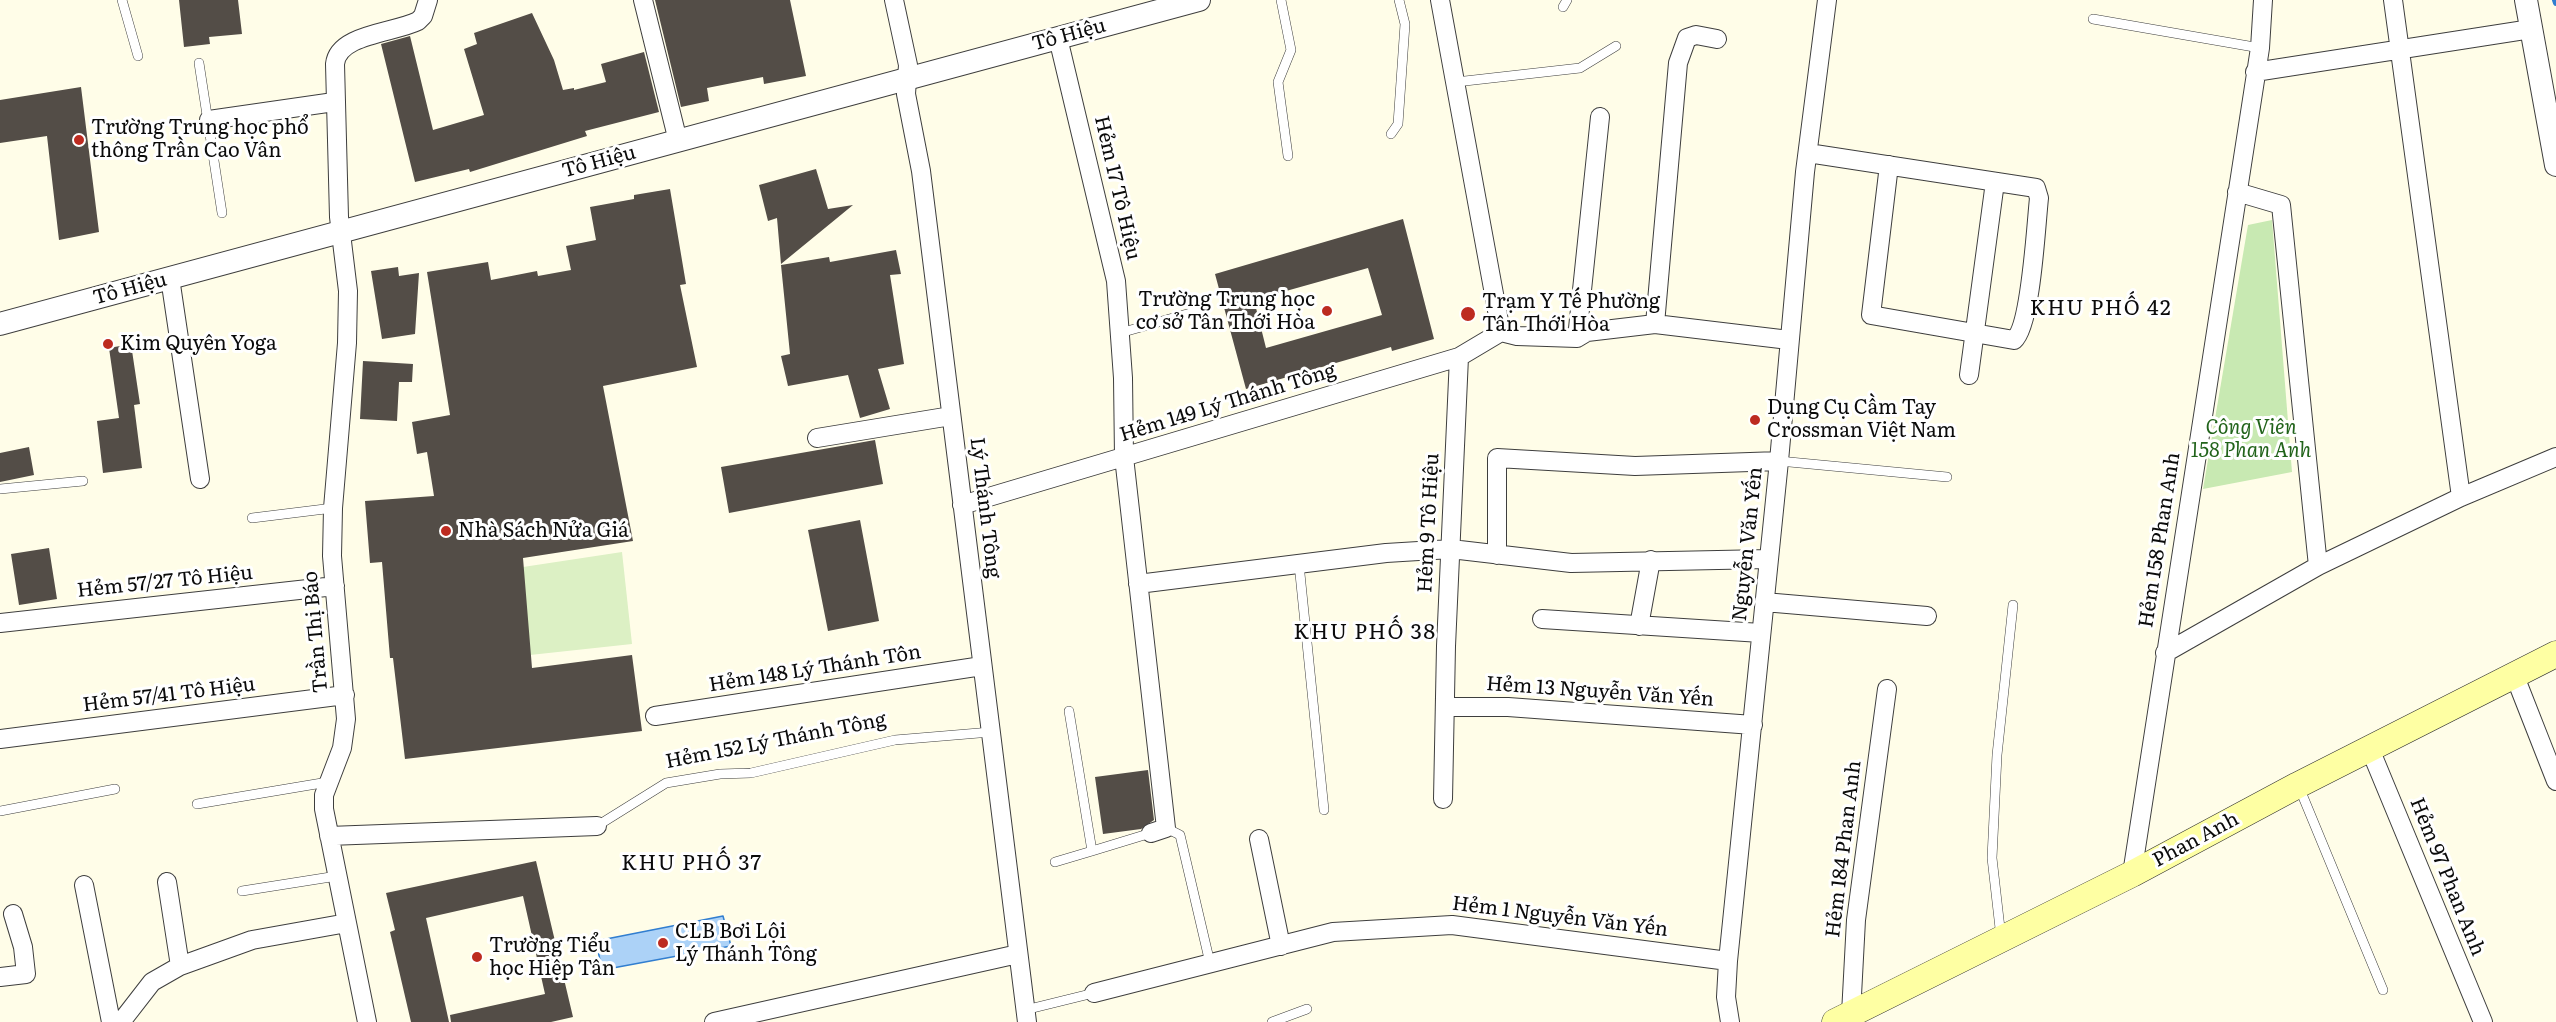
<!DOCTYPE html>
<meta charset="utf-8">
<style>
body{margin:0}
canvas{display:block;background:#fffde8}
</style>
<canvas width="2556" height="1022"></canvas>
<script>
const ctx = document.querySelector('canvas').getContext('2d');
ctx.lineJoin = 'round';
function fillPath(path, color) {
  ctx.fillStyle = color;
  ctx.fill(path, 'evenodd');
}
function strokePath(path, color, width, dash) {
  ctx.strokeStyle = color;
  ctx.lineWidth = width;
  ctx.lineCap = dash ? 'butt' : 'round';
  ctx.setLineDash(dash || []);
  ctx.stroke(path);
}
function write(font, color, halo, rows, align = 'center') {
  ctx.font = font + ' Literata,serif';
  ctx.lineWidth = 6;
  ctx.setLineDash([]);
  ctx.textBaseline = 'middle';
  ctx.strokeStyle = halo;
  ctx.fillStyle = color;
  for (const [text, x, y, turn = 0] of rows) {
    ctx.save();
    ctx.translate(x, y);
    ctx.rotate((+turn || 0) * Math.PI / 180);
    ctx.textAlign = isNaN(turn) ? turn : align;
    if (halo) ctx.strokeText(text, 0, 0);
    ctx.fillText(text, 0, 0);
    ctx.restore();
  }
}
const green = new Path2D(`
 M2272 220 2292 472 2203 489 2248 225Z`);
const pitch = new Path2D(`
 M622 552 632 644 530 655 523 567Z`);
const water = new Path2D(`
 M723 916 731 946 602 970 596 941Z`);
const stream = new Path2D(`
 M2555 0 2556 3`);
const building = new Path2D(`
 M179 0H238L242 34 209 37 210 44 184 47Z
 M655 0H790L806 76 764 84 763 77 707 88 709 101 681 107Z
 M532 13 554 60 563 90 574 88V90L606 82 601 64 644 52 659 112 585 131 587 136 470 172 469 169 415 182 381 44 410 36 433 130 484 115 464 49 477 44 474 33Z
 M81 87 99 232 59 240 47 136 0 143V100Z
 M816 169 828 209 853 205 781 264 777 218 768 221 759 185Z
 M670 189 686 284 680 285 697 367 603 386 633 541 523 558 532 668 632 655 642 731 405 759 393 658H390L382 562 370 563 365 501 434 496 427 452 417 454 412 422 450 415 427 272 488 262 491 280 537 271 538 276 571 270 566 246 596 240 590 207 634 199V195Z
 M1403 219 1434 339 1392 351 1391 347 1246 389 1215 274ZM1368 268 1382 315 1266 348 1254 300Z
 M896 250 901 274 890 275 904 364 878 369 890 409 860 418 848 375 788 386 781 356 790 354 781 265 829 257 830 262Z
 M398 267 399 276 419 273 415 334 382 339 371 271Z
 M131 344 140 404 134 405 142 468 103 473 97 421 119 418 109 348Z
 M363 361 413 364 412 382H399L397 421 360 419Z
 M875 440 883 484 729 513 721 467Z
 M29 447 34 475 0 482V453Z
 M860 520 879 621 828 631 808 530Z
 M49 548 57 599 19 605 11 554Z
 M1148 770 1154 820 1141 829 1103 834 1095 777Z
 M536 861 573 1017 551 1022H451L450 1015 545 994 523 896 426 918 449 1022H411L390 932 395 930 386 893Z`);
const service = new Path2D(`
 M122 0 138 56
 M1281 0 1291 50 1278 82 1288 156
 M1563 7 1567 0
 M2093 19 2260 48
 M199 63 222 213
 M1456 82 1580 68 1616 46
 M1391 134 1398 124 1405 24 1399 0
 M1120 333 1201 310
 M1779 461 1947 477
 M0 489 83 481
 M252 518 333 508
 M1299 564 1324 810
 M1069 711 1092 851 1151 833
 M2299 787 2383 990
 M197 804 328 782
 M0 811 115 789
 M597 826 666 783 720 774 751 773 895 740 991 732
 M1166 828 1180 835 1210 963
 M1055 862 1092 851
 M242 891 337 876
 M2001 937 1992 858 1997 755 2013 605
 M1025 1010 1094 993
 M1272 1022 1307 1009`);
const minor = new Path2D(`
 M643 0 678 141
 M894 0 908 65 906 94 921 171 1027 1022
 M1440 0 1501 332
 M2393 0 2461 497
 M1058 38 1116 281 1123 378 1124 457 1166 828 1151 833
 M2255 72 2531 29
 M209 120 334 102
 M1808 153 2036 188 2039 198C2036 225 2031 326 2014 340L1871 315 1889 165
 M2237 192 2281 205 2318 566
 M170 278 200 479
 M1655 324 1678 63 1687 38 1696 35 1717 39
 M1501 332 1517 336 1577 338 1587 332 1655 324 1789 340
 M1577 338 1600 117
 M1969 375 1995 182
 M817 438 951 416
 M962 505 1459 357 1501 332
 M1497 555V458L1635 466 1779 461
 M1138 584 1386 553 1451 549 1571 563 1767 559
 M1764 602 1927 616
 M1542 619 1761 633
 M0 623 335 586
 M1639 626 1651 560
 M2165 653 2318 566 2461 497 2556 457
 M2514 674 2556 781
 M1445 707H1508L1753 725
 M655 716 982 666
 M0 739 345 695
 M2370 749 2483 1022
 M1443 799 1446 646 1459 357
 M329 836 597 826
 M1259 839 1281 946
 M2132 874 2260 48 2263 0
 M167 882 180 966
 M84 885 111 1022
 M0 977 26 974 23 947 13 914
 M1094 993 1333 932 1452 925 1728 961
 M1851 1014 1856 920 1887 689
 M121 1022 152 982 180 966 252 940 347 923
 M367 1022 324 809V795L342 748 346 719 332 556 333 508 347 343 348 291 339 217 335 64C338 34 394 33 418 21L423 16 428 0
 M714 1022 1018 954
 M1730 1022 1726 997 1728 961 1779 461 1805 172 1827 0`);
const tertiary = new Path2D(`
 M2526 0 2556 165
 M0 324 1199 0`);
const secondary = new Path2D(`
 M1835 1022 2132 874 2298 785 2556 654`);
const markers = [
 [79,140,6,"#bd2b20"],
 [1327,311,6,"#bd2b20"],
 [1468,314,8,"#bd2b20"],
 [108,344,6,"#bd2b20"],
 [1755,420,6,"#bd2b20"],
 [446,531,6,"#bd2b20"],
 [663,943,6,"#bd2b20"],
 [477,957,6,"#bd2b20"]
];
const streetNames = [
 ["Tô Hiệu",1069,35,-15],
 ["Tô Hiệu",599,162,-15],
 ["Hẻm 17 Tô Hiệu",1117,188,77],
 ["Tô Hiệu",130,289,-15],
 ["Hẻm 149 Lý Thánh Tông",1228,403,-17],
 ["Lý Thánh Tông",985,508,83],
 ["Hẻm 9 Tô Hiệu",1429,523,-87],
 ["Hẻm 158 Phan Anh",2160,540,-81],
 ["Nguyễn Văn Yến",1748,544,-84],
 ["Hẻm 57/27 Tô Hiệu",165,582,-6],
 ["Trần Thị Báo",316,632,-95],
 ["Hẻm 148 Lý Thánh Tôn",815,669,-9],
 ["Hẻm 13 Nguyễn Văn Yến",1600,692,4],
 ["Hẻm 57/41 Tô Hiệu",169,695,-7],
 ["Hẻm 152 Lý Thánh Tông",776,741,-11],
 ["Phan Anh",2196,840,-28],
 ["Hẻm 184 Phan Anh",1844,849,-83],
 ["Hẻm 97 Phan Anh",2447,877,68],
 ["Hẻm 1 Nguyễn Văn Yến",1560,917,7]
];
const poiNames = [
 ["Trường Trung học phổ",91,128],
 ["thông Trần Cao Vân",91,151],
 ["Trường Trung học",1315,300,"right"],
 ["cơ sở Tân Thới Hòa",1315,323,"right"],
 ["Trạm Y Tế Phường",1482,302],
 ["Tân Thới Hòa",1482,325],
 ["Kim Quyên Yoga",120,344],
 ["Dụng Cụ Cầm Tay",1767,408],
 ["Crossman Việt Nam",1767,431],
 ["Nhà Sách Nửa Giá",458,531],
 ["CLB Bơi Lội",675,932],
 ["Lý Thánh Tông",675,955],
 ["Trường Tiểu",489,946],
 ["học Hiệp Tân",489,969]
];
const parkNames = [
 ["Công Viên",2251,428],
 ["158 Phan Anh",2251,451]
];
const neighbourhoodNames = [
 ["KHU PHỐ 42",2101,309],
 ["KHU PHỐ 38",1365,633],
 ["KHU PHỐ 37",692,864]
];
fillPath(green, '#c8e9b2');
fillPath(pitch, '#dcf0c4');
fillPath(water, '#acd2f7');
strokePath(water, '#317ed0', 1.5);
strokePath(stream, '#317ed0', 6);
fillPath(building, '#534d47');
strokePath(service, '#3e3e3e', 10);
strokePath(minor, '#3e3e3e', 20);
strokePath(tertiary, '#3e3e3e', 24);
strokePath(secondary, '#2d2d2d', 27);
strokePath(service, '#fff', 9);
strokePath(minor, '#fff', 18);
strokePath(tertiary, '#fff', 22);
strokePath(secondary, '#feffa3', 26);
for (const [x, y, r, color] of markers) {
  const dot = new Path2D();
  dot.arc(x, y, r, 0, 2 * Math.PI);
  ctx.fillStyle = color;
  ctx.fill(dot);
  strokePath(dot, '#fff', 2);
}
write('20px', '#0b0b0b', '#fff', streetNames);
write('20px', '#0b0b0b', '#fff', poiNames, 'left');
write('italic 20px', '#21631a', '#fff', parkNames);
ctx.letterSpacing = '1.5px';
write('21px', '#0b0b0b', '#fff', neighbourhoodNames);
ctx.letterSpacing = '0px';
</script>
